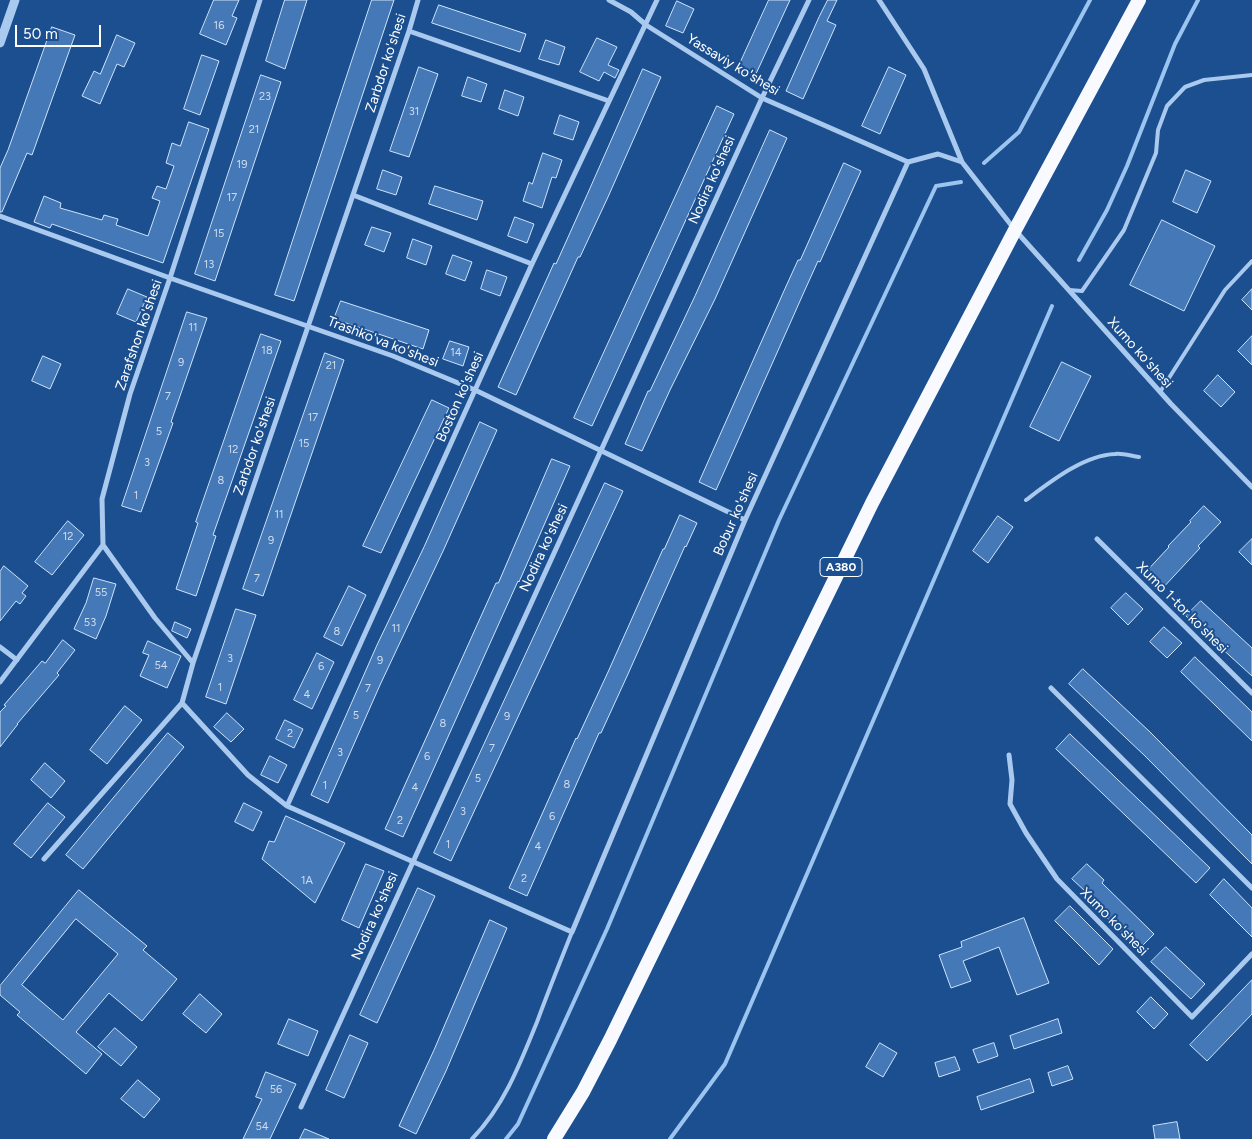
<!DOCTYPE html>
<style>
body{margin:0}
#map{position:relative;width:1252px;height:1139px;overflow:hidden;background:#1b4f8f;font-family:Figtree,sans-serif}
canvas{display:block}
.scale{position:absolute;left:15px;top:25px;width:86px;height:22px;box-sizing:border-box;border:2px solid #fff;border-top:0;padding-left:6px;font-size:15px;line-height:18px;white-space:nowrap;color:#fff;-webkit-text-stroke:4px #1b4f8f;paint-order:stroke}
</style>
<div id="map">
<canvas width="1252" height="1139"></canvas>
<div class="scale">50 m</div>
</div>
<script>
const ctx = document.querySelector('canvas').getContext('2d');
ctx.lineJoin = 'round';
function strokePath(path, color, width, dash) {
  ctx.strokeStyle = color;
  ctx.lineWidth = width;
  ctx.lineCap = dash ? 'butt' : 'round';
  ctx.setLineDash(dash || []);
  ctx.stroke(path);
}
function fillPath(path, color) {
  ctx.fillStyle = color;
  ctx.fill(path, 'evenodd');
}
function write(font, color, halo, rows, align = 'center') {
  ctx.font = font + ' Figtree,sans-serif';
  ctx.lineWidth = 4;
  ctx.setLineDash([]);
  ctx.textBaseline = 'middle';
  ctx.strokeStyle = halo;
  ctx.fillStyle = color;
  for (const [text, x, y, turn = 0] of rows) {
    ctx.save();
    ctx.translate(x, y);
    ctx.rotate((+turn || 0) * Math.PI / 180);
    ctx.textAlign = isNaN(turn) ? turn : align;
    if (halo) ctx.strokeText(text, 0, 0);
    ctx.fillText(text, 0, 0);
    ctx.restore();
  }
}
const stream = new Path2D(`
 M984 163 1019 132 1090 0
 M1079 260 1107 210 1127 166 1175 44 1198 0
 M506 1139 518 1124 607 929 779 520 936 186 961 182
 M670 1139 725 1064 1052 306`);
const building = new Path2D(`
 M214 0H239L232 16 237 18 226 45 200 34Z
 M285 0H307L285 69 266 61Z
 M372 0H394L294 301 275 295Z
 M769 0H790L755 76 738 68Z
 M828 0H837L827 21 836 25 803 99 786 91 819 17Z
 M677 1 694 9 683 33 666 26Z
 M439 5 526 34 520 52 432 23Z
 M52 27 75 35 32 155 27 153 2 212H0V168L8 150Z
 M117 35 135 43 124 67 117 64 100 104 82 96 94 71 100 74Z
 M597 38 617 47 608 65 619 70 615 78 604 72 599 81 580 72Z
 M546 40 565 47 559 65 539 59Z
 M202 55 219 61 200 115 184 109Z
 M419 67 438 74 409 157 390 151Z
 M889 67 906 75 880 134 862 126Z
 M643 69 661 77 608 197 580 257H578L516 395 498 387 554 263 556 264 587 195Z
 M261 75 281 82 215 281 195 274Z
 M468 77 487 84 481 102 462 96Z
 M505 90 524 97 518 116 499 109Z
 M717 106 734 114 592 426 574 418Z
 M560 115 579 122 573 140 554 134Z
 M189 122 209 129 163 263 52 224 50 228 34 222 44 196 61 203 60 208 102 220 104 215 118 219 116 225 148 236 160 201 152 198 157 186 166 189 174 166 166 163 172 143 180 146Z
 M770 130 787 138 715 299 670 390 642 451 625 444 648 391H650L695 296Z
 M543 153 562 160 556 178 552 177 542 208 523 201 529 182 532 184Z
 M844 163 861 171 820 262 818 261 804 292 716 490 699 482 783 293 798 260H800Z
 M383 170 402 177 396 195 377 189Z
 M1186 170 1211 181 1197 213 1173 202Z
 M435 186 483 201 477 220 429 204Z
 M515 217 534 224 527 243 508 236Z
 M1162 220 1215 246 1184 311 1130 285Z
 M372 227 391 233 384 252 365 245Z
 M413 239 432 246 426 265 407 258Z
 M453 255 472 262 465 281 446 274Z
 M487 270 507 277 500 296 481 289Z
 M128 289 147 297 136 322 117 314Z
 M1252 289V310L1242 300Z
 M341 301 429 330 423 349 334 319Z
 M187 312 207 318 171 422 173 423 141 512 122 506Z
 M261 334 281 341 213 535 216 536 196 596 176 589 198 523 196 522Z
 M1252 336V365L1238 351Z
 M450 341 469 347 463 366 443 359Z
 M325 353 344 360 263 596 243 589Z
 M43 356 61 364 50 389 32 381Z
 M1062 362 1091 376 1059 441 1030 427Z
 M1218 375 1235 392 1221 407 1204 391Z
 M432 400 449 408 381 553 363 546Z
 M480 422 497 430 444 549 380 685 328 803 311 795 377 645 424 547Z
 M552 459 570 466 519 582 518 581 403 837 385 829 496 583H498Z
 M605 483 623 491 451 861 434 853Z
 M1204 506 1221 522 1198 546 1200 548 1160 591 1143 575 1169 547 1168 546 1191 522 1190 521Z
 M680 515 697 523 686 547 685 546 628 674 601 733H599L527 896 509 888 576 738 577 739 608 672 663 549H664Z
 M998 516 1013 527 988 563 973 551Z
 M68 521 84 535 52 575 35 562Z
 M1252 539V565L1239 552Z
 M4 566 28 586 22 593 26 596 20 604 16 601 0 621V572Z
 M94 578 116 584 106 616 96 639 74 629 86 603Z
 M349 586 366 595 342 646 324 637Z
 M1126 593 1143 609 1128 625 1111 608Z
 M1201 601 1252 648V676L1186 616Z
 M236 609 256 615 226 704 206 697Z
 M175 622 191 629 187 638 172 631Z
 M1164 627 1182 643 1167 658 1150 642Z
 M63 640 75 650 57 673 59 675 17 724H18L0 747V712L6 706 4 705 42 661 45 663Z
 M148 641 181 656 167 688 140 676 149 655 143 653Z
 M317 653 334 662 312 709 294 700Z
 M1195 657 1252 712V741L1181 672Z
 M1083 669 1150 732 1252 835V864L1145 756 1069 684Z
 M125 706 142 720 107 764 90 750Z
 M227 713 244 729 231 742 214 727Z
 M285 720 303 729 294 748 276 739Z
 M168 733 184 747 83 869 66 855Z
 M1070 734 1210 868 1196 883 1056 749Z
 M270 756 287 765 278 783 261 775Z
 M45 763 65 781 51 798 31 780Z
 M48 803 65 817 31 858 14 844Z
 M244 803 262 812 253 831 235 822Z
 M286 816 345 843 315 903 262 859 269 841 274 842Z
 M366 864 384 871 359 928 342 920Z
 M1087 864 1104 880 1102 883 1154 934 1139 949 1096 907 1099 904 1072 879Z
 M1224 879 1252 908V937L1210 895Z
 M418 888 435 896 377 1023 360 1015Z
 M79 890 147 946 143 950 177 979 142 1021 109 993 76 1032 102 1054 86 1074 17 1015 20 1012 0 995V986ZM76 919 118 954 63 1020 22 985Z
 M1070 906 1113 949 1099 965 1055 921Z
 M1024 918 1049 983 1017 995 999 947 963 961 971 981 951 988 939 955 962 947 961 942Z
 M490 920 507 928 446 1071 416 1134 399 1126 434 1050Z
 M1166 947 1205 984 1191 999 1151 962Z
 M1252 980V1014L1207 1061 1190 1045Z
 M200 994 222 1014 206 1033 183 1014Z
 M1151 997 1168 1014 1154 1029 1137 1012Z
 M289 1019 318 1031 308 1056 278 1044Z
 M1058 1019 1062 1033 1014 1049 1010 1036Z
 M115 1028 137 1047 121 1066 98 1047Z
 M350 1035 368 1043 344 1098 326 1090Z
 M880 1043 897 1053 883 1077 866 1067Z
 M994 1043 998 1056 978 1063 973 1050Z
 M955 1057 960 1070 939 1077 935 1063Z
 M1068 1066 1073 1079 1052 1086 1048 1073Z
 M266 1072 296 1084 270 1139H243L262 1099 256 1097Z
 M1030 1079 1034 1092 981 1110 977 1097Z
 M138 1080 160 1099 144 1118 121 1099Z
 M1177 1122 1180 1139H1155L1153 1126Z
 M305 1129 329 1139H300Z`);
const service = new Path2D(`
 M1069 290 1082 291 1124 230 1156 153 1158 130 1167 106 1185 87 1204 80 1252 75
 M1160 392 1225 290 1252 261
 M1026 500C1050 482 1084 455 1115 454 1123 453 1131 456 1139 457
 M472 1139C504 1106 520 1064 537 1022 548 992 560 962 572 932`);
const minor = new Path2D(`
 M609 0 631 12 646 25 762 98 908 162
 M879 0 924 69 962 162 1015 230 1171 404 1252 487
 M409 31 609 101
 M353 195 532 264
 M0 216 170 278 393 356 475 390 745 520
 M1097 539 1252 693
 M103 545 155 618 193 663
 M0 647 17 660
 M0 682 103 545 102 499 130 394 170 278 260 0
 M1051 688 1252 888
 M182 703 248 775 287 806 572 932 745 520 908 162 938 154 962 162
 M1009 755 1012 780 1010 804 1026 833 1057 879 1192 1017 1252 954
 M287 806 532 264 657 0
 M44 859 182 703 193 663 409 31 418 0
 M301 1107 762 98 809 0`);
const tertiary = new Path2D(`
 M0 43 15 0`);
const trunk = new Path2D(`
 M554 1139 583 1092 610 1040 872 503 1015 230 1139 0`);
const numberNames = [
 ["16",219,26],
 ["23",265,97],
 ["31",414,112],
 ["21",254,130],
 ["19",242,165],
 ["17",232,198],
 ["15",219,234],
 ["13",209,265],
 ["11",193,328],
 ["18",267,351],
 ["14",456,353],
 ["9",181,363],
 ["21",331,366],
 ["7",168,397],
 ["17",313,418],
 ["5",159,432],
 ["15",304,444],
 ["12",233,450],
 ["3",147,463],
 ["8",221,481],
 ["1",136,496],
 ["11",279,515],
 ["12",68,537],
 ["9",271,541],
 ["7",257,579],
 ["55",101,593],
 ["53",90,623],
 ["11",396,629],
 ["8",337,632],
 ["3",230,659],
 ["9",380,661],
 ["54",161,666],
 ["6",321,667],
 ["1",220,688],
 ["7",368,689],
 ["4",307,695],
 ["5",356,716],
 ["9",507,717],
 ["8",443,724],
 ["2",290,734],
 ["7",492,749],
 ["3",340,753],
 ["6",427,757],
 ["5",478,779],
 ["8",567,785],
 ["1",325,786],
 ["4",415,788],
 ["3",463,812],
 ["6",552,817],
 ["2",400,821],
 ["1",448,845],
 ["4",538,847],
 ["2",524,879],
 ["1A",307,881],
 ["56",276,1090],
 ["54",262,1127]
];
const shields = [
 [841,567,42]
];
const shieldNames = [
 ["A380",841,567]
];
const streetNames = [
 ["Zarbdor ko'shesi",386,63,-72],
 ["Yassaviy ko'shesi",733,65,31],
 ["Nodira ko'shesi",712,180,-66],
 ["Zarafshon ko'shesi",139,335,-71],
 ["Trashko'va ko'shesi",383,342,21],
 ["Xumo ko'shesi",1140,353,48],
 ["Boston ko'shesi",460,397,-66],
 ["Zarbdor ko'shesi",255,446,-71],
 ["Bobur ko'shesi",736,514,-66],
 ["Nodira ko'shesi",544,548,-65],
 ["Xumo 1-tor ko'shesi",1182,608,45],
 ["Nodira ko'shesi",375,916,-66],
 ["Xumo ko'shesi",1114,922,45]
];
strokePath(stream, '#9cc4f0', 4);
fillPath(building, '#4478b7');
strokePath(building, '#cfe3fa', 1);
strokePath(service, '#a9c9ee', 4);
strokePath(minor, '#a9c9ee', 5);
strokePath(tertiary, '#a9c9ee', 9);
strokePath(trunk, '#f8faff', 14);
write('11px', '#d0dded', null, numberNames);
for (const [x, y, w] of shields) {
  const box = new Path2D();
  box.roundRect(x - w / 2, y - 9.5, w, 19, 4);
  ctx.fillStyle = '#1b4f8f';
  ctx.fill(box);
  strokePath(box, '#fff', 1);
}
write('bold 12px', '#fff', null, shieldNames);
write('14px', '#fff', '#1b4f8f', streetNames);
</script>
